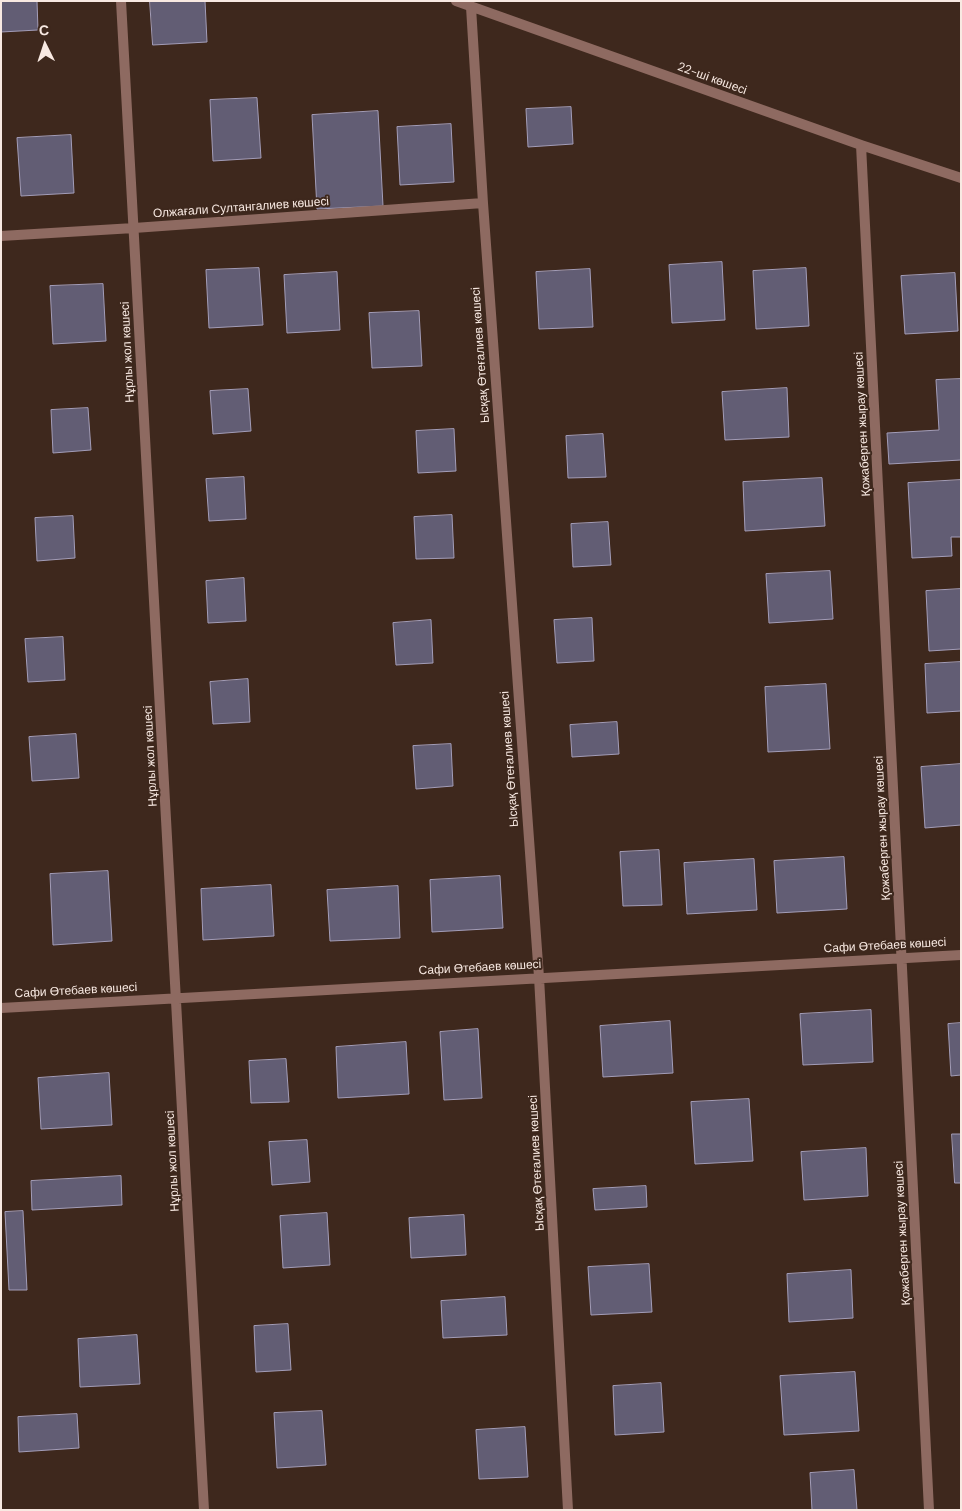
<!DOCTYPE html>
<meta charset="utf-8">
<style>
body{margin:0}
#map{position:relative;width:962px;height:1511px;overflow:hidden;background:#3e281d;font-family:"DM Sans",sans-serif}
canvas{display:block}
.frame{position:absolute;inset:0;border:2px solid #f8e9e2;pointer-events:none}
.north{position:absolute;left:20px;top:20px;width:50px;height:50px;-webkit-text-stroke:4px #3e281d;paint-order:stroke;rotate:356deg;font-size:14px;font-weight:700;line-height:20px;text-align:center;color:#f8e9e2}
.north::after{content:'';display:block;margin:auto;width:18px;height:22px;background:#f8e9e2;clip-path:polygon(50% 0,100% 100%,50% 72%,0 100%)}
</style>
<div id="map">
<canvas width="962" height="1511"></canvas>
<div class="frame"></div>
<div class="north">С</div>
</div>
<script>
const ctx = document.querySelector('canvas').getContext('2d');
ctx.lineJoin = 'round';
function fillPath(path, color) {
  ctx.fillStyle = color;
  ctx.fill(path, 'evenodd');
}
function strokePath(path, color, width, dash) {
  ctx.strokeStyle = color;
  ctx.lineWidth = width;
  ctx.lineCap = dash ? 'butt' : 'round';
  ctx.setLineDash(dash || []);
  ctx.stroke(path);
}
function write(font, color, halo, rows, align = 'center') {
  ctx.font = font + ' "DM Sans",sans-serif';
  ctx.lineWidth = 4;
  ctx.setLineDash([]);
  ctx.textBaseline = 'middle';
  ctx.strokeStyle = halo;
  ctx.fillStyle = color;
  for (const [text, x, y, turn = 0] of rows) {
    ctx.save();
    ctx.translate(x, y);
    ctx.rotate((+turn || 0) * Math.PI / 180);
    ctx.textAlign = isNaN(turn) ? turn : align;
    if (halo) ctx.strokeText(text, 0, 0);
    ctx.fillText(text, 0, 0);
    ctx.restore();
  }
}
const building = new Path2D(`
 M1 1H37L38 30 1 32Z
 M150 1H205L207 42 153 45Z
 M257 98 261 158 213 161 210 100Z
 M571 107 573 144 528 147 526 109Z
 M378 111 383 206 317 209 312 115Z
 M451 124 454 182 400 185 397 127Z
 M71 135 74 193 21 196 17 138Z
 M722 262 725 320 672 323 669 265Z
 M259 268 263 325 209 328 206 270Z
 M806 268 809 326 756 329 753 271Z
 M590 269 593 327 539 329 536 272Z
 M337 272 340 330 287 333 284 275Z
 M955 273 958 331 905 334 901 276Z
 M103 284 106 341 53 344 50 286Z
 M419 311 422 366 372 368 369 313Z
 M961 379V460L889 464 887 433 939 430 936 380Z
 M787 388 789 437 725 440 722 392Z
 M248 389 251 431 213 434 210 391Z
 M88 408 91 450 53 453 51 410Z
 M454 429 456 471 418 473 416 431Z
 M603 434 606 477 568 478 566 436Z
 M244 477 246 519 209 521 206 479Z
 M822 478 825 526 745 531 743 482Z
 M961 480V537H951L952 556 912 558 908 483Z
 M452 515 454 558 416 559 414 517Z
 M73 516 75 558 37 561 35 518Z
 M608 522 611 565 573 567 571 524Z
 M830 571 833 619 769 623 766 574Z
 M244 578 246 621 208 623 206 581Z
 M961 589V649L929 651 926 591Z
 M592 618 594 661 557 663 554 620Z
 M431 620 433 663 396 665 393 623Z
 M63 637 65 680 28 682 25 639Z
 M961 662V711L927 713 925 664Z
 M248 679 250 722 213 724 210 682Z
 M826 684 830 749 768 752 765 687Z
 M617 722 619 754 572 757 570 725Z
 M76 734 79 778 32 781 29 737Z
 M451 744 453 786 416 789 413 746Z
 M961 764V825L925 828 921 767Z
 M659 850 662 905 623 906 620 852Z
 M844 857 847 909 777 913 774 861Z
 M754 859 757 910 687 914 684 863Z
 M108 871 112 941 53 945 50 874Z
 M500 876 503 928 432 932 430 880Z
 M271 885 274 936 203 940 201 889Z
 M398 886 400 938 330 941 327 890Z
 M871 1010 873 1062 803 1065 800 1014Z
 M670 1021 673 1073 603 1077 600 1026Z
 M961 1023V1075L951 1076 948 1024Z
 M478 1029 482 1098 444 1100 440 1032Z
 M406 1042 409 1094 338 1098 336 1047Z
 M286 1059 289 1102 251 1103 249 1061Z
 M109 1073 112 1125 41 1129 38 1078Z
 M749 1099 753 1161 695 1164 691 1102Z
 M952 1134H961V1183H955Z
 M307 1140 310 1182 272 1185 269 1142Z
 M866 1148 868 1196 804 1200 801 1152Z
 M121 1176 122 1205 32 1210 31 1181Z
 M646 1186 647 1207 595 1210 593 1189Z
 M23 1211 27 1290H9L5 1212Z
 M327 1213 330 1265 283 1268 280 1216Z
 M464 1215 466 1255 411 1258 409 1218Z
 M649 1264 652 1312 591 1315 588 1267Z
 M851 1270 853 1318 789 1322 787 1274Z
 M505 1297 507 1335 443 1338 441 1301Z
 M288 1324 291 1370 256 1372 254 1326Z
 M137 1335 140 1384 80 1387 78 1339Z
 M855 1372 859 1431 784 1435 780 1376Z
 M661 1383 664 1432 615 1435 613 1386Z
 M322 1411 326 1465 277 1468 274 1413Z
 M77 1414 79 1448 19 1452 18 1417Z
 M525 1427 528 1477 479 1479 476 1430Z
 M854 1470 857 1510H812L810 1473Z`);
const street = new Path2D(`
 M121 1 204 1510
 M456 1 861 145 961 178
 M471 7 483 203 539 977 568 1510
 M861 145 929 1510
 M1 236 134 228 483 203
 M1 1008 961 955`);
const streetNames = [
 ["22-ші көшесі",712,79,20],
 ["Олжағали Султангалиев көшесі",241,208,-4],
 ["Нұрлы жол көшесі",128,352,-93],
 ["Ысқақ Өтеғалиев көшесі",481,355,-94],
 ["Қожаберген жырау көшесі",863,424,-93],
 ["Нұрлы жол көшесі",151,756,-93],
 ["Ысқақ Өтеғалиев көшесі",510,759,-94],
 ["Қожаберген жырау көшесі",883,828,-93],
 ["Сафи Өтебаев көшесі",885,946,-3],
 ["Сафи Өтебаев көшесі",480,968,-3],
 ["Сафи Өтебаев көшесі",76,991,-3],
 ["Нұрлы жол көшесі",173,1161,-93],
 ["Ысқақ Өтеғалиев көшесі",537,1163,-93],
 ["Қожаберген жырау көшесі",903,1233,-93]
];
fillPath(building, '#625d74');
strokePath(building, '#a39db8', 1);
strokePath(street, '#8e6a61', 10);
write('12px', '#f8e9e2', '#3e281d', streetNames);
</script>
